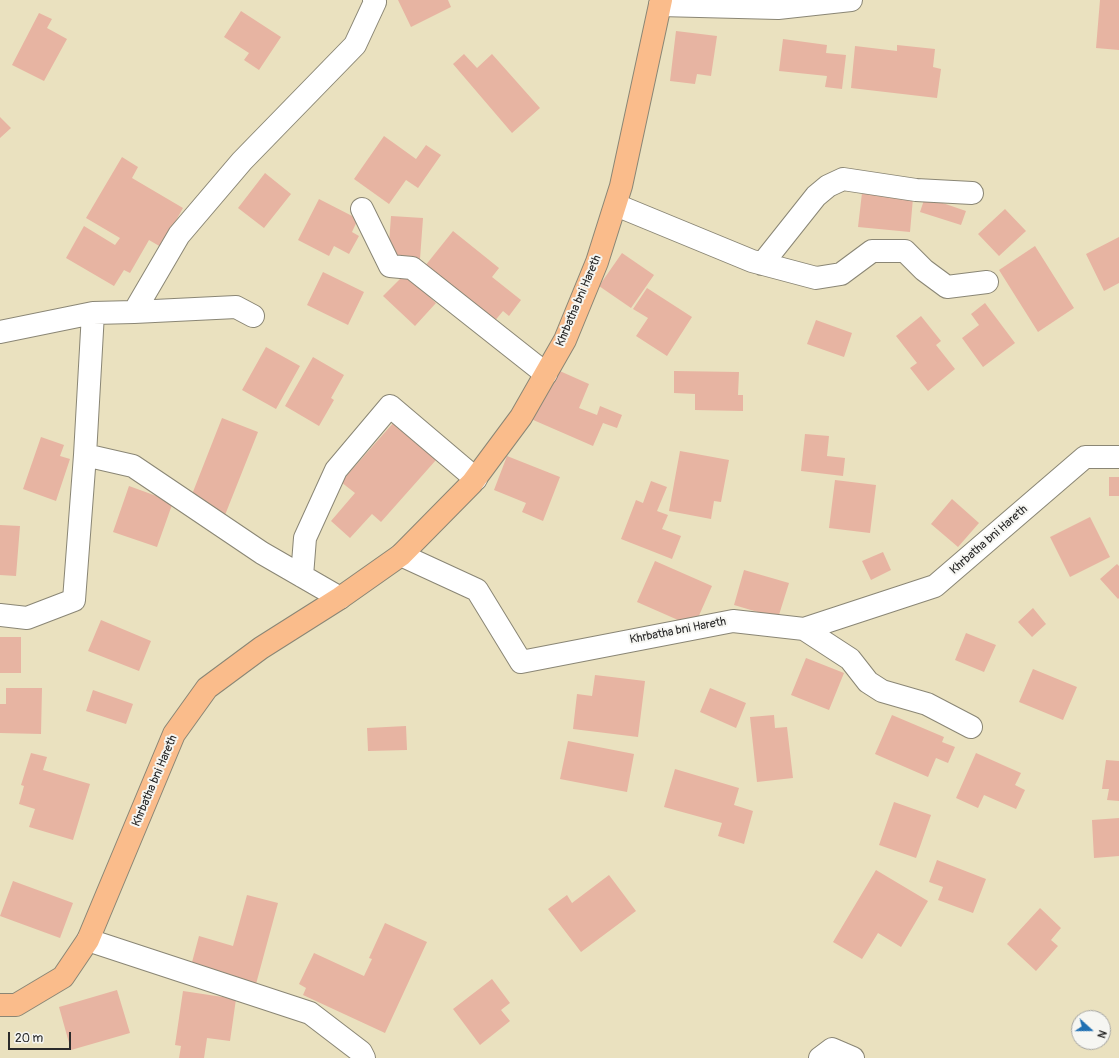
<!DOCTYPE html>
<style>
body{margin:0}
#map{position:relative;width:1119px;height:1058px;overflow:hidden;background:#eae1bf;font-family:Pangolin,sans-serif}
canvas{display:block}
.north{position:absolute;left:1071px;top:1010px;width:40px;height:40px;box-sizing:border-box;background:#f6f6f2;border:1px solid #a5a5a2;border-radius:50%;rotate:111deg;font-size:11px;font-weight:700;line-height:16px;text-align:center;color:#2b2b2b}
.north::after{content:'';display:block;margin:auto;width:14px;height:18px;background:#1f6fb2;clip-path:polygon(50% 0,100% 100%,50% 72%,0 100%)}
.scale{position:absolute;left:8px;top:1032px;width:63px;height:18px;box-sizing:border-box;border:2px solid #2b2b2b;border-top:0;padding-left:5px;font-size:12px;line-height:14px;white-space:nowrap;color:#2b2b2b;-webkit-text-stroke:3px #f6f6f2;paint-order:stroke}
</style>
<div id="map">
<canvas width="1119" height="1058"></canvas>
<div class="north">N</div>
<div class="scale">20 m</div>
</div>
<script>
const ctx = document.querySelector('canvas').getContext('2d');
ctx.lineJoin = 'round';
function fillPath(path, color) {
  ctx.fillStyle = color;
  ctx.fill(path, 'evenodd');
}
function strokePath(path, color, width, dash) {
  ctx.strokeStyle = color;
  ctx.lineWidth = width;
  ctx.lineCap = dash ? 'butt' : 'round';
  ctx.setLineDash(dash || []);
  ctx.stroke(path);
}
function write(font, color, halo, rows, align = 'center') {
  ctx.font = font + ' Pangolin,sans-serif';
  ctx.lineWidth = 4;
  ctx.setLineDash([]);
  ctx.textBaseline = 'middle';
  ctx.strokeStyle = halo;
  ctx.fillStyle = color;
  for (const [text, x, y, turn = 0] of rows) {
    ctx.save();
    ctx.translate(x, y);
    ctx.rotate((+turn || 0) * Math.PI / 180);
    ctx.textAlign = isNaN(turn) ? turn : align;
    if (halo) ctx.strokeText(text, 0, 0);
    ctx.fillText(text, 0, 0);
    ctx.restore();
  }
}
const building = new Path2D(`
 M398 0H448L451 7 411 27Z
 M1100 0H1119V50L1096 48Z
 M241 11 281 37 259 70 244 60 249 53 224 37Z
 M39 13 52 19 47 28 67 39 44 81 12 65Z
 M676 31 717 36 711 76 697 74 695 84 670 81Z
 M783 39 827 45 826 53 846 55 842 89 825 87 827 76 779 71Z
 M897 45 935 49 933 67 941 69 937 98 851 88 855 46 897 51Z
 M464 54 477 68 492 54 540 108 512 133 453 64Z
 M0 117 11 128 0 138Z
 M384 136 416 159 426 145 441 155 418 188 406 180 389 204 354 179Z
 M122 157 138 167 132 178 183 208 161 247 149 240 130 273 124 270 114 286 66 258 84 226 115 245 120 238 86 218Z
 M265 173 291 194 264 228 238 208Z
 M862 193 913 198 910 232 858 227Z
 M925 197 966 211 961 225 920 212Z
 M319 199 358 219 352 232 359 236 349 254 334 246 329 256 298 240Z
 M1005 209 1026 231 999 256 978 234Z
 M391 216 423 218 420 259 388 257Z
 M453 231 499 268 492 277 521 300 509 316 503 311 493 323 425 266Z
 M1119 237V283L1104 291 1086 254Z
 M1035 246 1074 308 1038 332 999 270Z
 M622 253 654 275 631 308 599 286Z
 M323 272 364 292 348 325 307 305Z
 M405 274 436 303 415 326 383 296Z
 M647 288 692 317 667 356 636 336 648 318 633 309Z
 M985 303 1015 343 983 367 962 338 979 325 971 314Z
 M921 316 941 341 936 345 955 369 928 391 910 368 917 363 896 336Z
 M816 320 852 333 844 357 807 344Z
 M266 347 300 366 276 409 242 390Z
 M313 357 344 375 331 398 334 400 319 426 285 406Z
 M553 368 589 384 579 408 597 415 600 406 622 415 617 428 603 423 593 446 531 419Z
 M674 371 739 372 738 395H743V411L695 410V394L674 393Z
 M222 418 258 432 225 515 189 502Z
 M394 422 436 460 381 522 372 514 350 538 331 521 355 493 341 482Z
 M805 434 829 436 827 456 845 458 843 476 801 471Z
 M41 437 64 445 60 456 70 459 56 501 23 489Z
 M680 451 729 460 721 502 714 501 711 519 669 511Z
 M507 456 560 477 543 521 522 512 526 503 494 490Z
 M1109 477H1119V496H1109Z
 M835 480 876 485 870 533 829 528Z
 M651 481 667 487 657 511 668 515 662 529 681 536 672 559 621 539 636 500 643 503Z
 M129 486 173 502 157 547 113 532Z
 M952 499 979 523 958 547 931 524Z
 M1090 517 1110 557 1070 577 1050 537Z
 M0 525 20 526 16 576 0 575Z
 M883 552 891 570 871 580 862 561Z
 M655 561 712 586 694 627 637 602Z
 M1117 564 1119 566V598L1118 599 1100 579Z
 M744 570 789 583 778 618 734 605Z
 M1033 608 1046 624 1032 637 1018 622Z
 M101 620 151 641 139 671 88 651Z
 M966 633 996 645 984 672 955 660Z
 M0 637H21V673H0Z
 M806 658 844 673 829 710 791 695Z
 M1033 669 1077 687 1063 720 1019 702Z
 M595 675 645 681 638 737 573 729 577 694 592 696Z
 M6 688H42L41 734 0 733V704H6Z
 M710 688 746 703 736 728 700 712Z
 M93 690 133 704 126 724 86 711Z
 M774 715 775 728 787 727 793 778 757 782 750 717Z
 M892 715 944 737 942 742 955 747 948 763 936 758 928 777 875 754Z
 M406 726 407 750 368 751 367 728Z
 M568 741 634 754 627 792 560 779Z
 M31 753 47 757 43 770 90 784 73 840 29 827 35 809 19 804 24 786 21 785Z
 M976 753 1021 773 1015 785 1025 790 1016 809 984 795 978 808 956 798Z
 M1106 760 1119 761V801L1107 800 1109 789H1102Z
 M675 769 739 788 734 805 753 811 744 844 718 836 722 823 664 807Z
 M894 802 931 815 916 858 879 845Z
 M1119 818V856L1094 858 1092 820Z
 M937 860 986 879 973 913 938 900 943 887 929 882Z
 M876 870 928 901 901 947 878 933 862 959 833 942Z
 M609 875 636 911 581 952 548 909 567 895 572 903Z
 M13 881 73 903 60 938 0 916Z
 M247 895 278 903 256 984 191 966 199 936 233 946Z
 M1040 908 1061 928 1051 940 1058 946 1036 971 1007 944Z
 M385 923 427 942 385 1033 303 995 306 988 299 984 314 953 364 976 372 959 369 958Z
 M492 979 510 1003 501 1010 510 1021 480 1045 453 1009Z
 M117 990 130 1033 71 1050 59 1007Z
 M183 991 236 999 230 1041 207 1038 204 1058H179L181 1046 175 1045Z`);
const minor = new Path2D(`
 M660 5 778 8 851 0
 M616 205 752 261 816 278 841 274 872 251H905L924 270 947 287 987 282
 M362 209 390 266 412 268 546 374
 M762 264 816 196 828 186 843 179 916 190 972 193
 M134 312 236 307 253 316
 M0 332 93 313 134 312 179 235 242 161 355 45 375 2 374 0
 M85 455 133 466 262 553 340 598
 M401 555 477 590 521 662 733 621 804 629 935 586 1085 457H1119
 M302 576 305 538 336 470 390 406 476 479
 M0 615 27 618 74 600 85 455 93 313
 M804 629 850 659 868 682 882 691 927 704 971 727
 M88 940 310 1013 361 1052 364 1058
 M820 1058 832 1049 853 1058`);
const major = new Path2D(`
 M0 1005H16L63 977 88 940 174 734 207 688 261 648 340 598 401 555 472 483 521 417 565 340 597 262 621 186 661 0`);
const streetNames = [
 ["Khrbatha bni Hareth",579,301,-67],
 ["Khrbatha bni Hareth",989,540,-41],
 ["Khrbatha bni Hareth",678,631,-11],
 ["Khrbatha bni Hareth",155,781,-67]
];
fillPath(building, '#e7b4a2');
strokePath(minor, '#8a8675', 24);
strokePath(major, '#8a8675', 24);
strokePath(minor, '#fff', 22);
strokePath(major, '#fabc8b', 22);
write('12px', '#2b2b2b', '#f6f6f2', streetNames);
</script>
